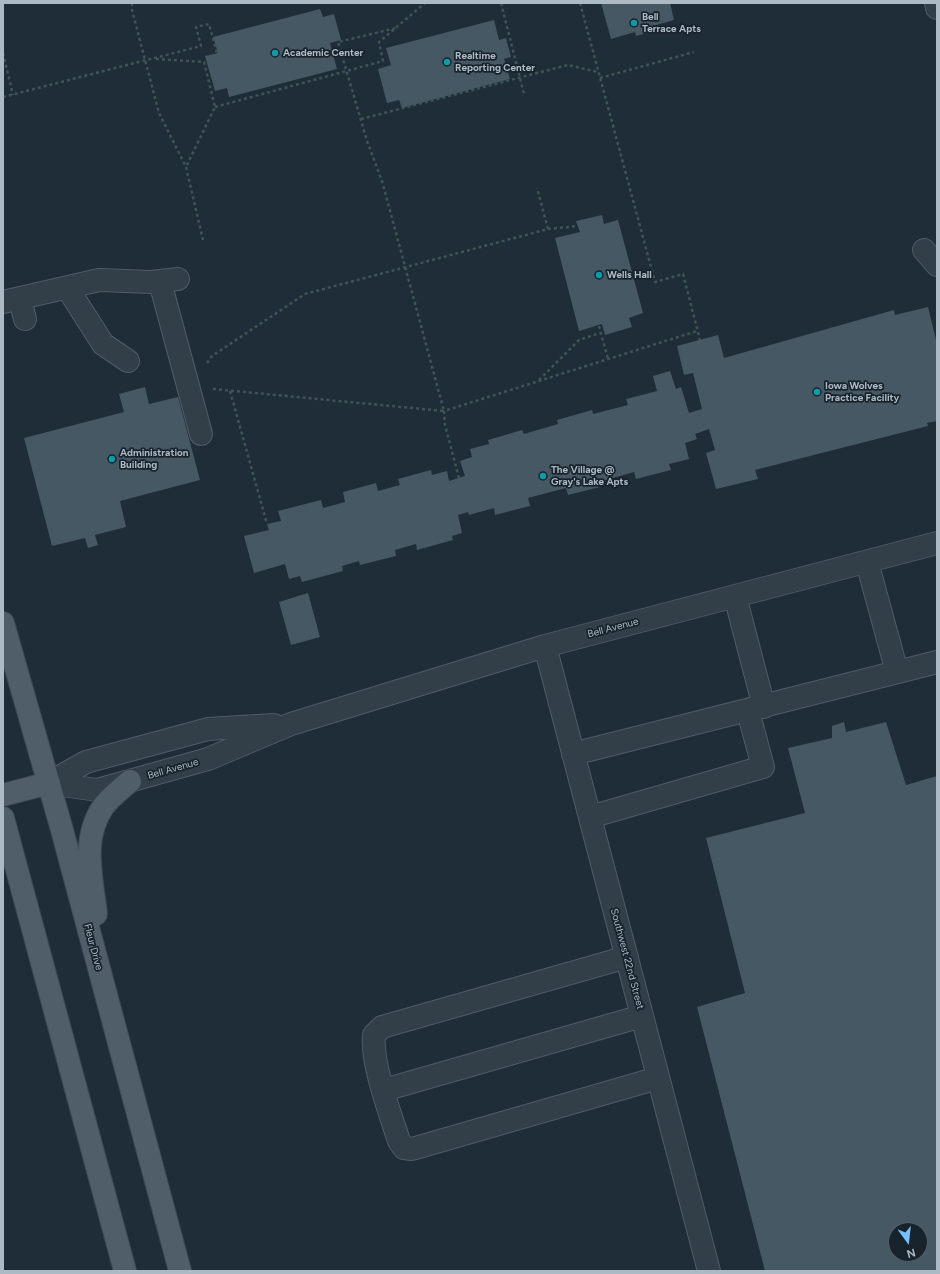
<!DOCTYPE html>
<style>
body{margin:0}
#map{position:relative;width:940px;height:1274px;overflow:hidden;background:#1e2d38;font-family:Figtree,sans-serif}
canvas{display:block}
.frame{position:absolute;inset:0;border:4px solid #acbac5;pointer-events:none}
.north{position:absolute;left:888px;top:1222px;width:40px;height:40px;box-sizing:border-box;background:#18232c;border:1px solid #535f69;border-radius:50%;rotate:165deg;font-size:11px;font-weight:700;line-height:16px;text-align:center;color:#acbac5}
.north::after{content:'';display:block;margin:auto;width:14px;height:18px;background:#79c0fe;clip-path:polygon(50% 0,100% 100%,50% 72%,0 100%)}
</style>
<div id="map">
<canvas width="940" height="1274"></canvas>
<div class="frame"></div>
<div class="north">N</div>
</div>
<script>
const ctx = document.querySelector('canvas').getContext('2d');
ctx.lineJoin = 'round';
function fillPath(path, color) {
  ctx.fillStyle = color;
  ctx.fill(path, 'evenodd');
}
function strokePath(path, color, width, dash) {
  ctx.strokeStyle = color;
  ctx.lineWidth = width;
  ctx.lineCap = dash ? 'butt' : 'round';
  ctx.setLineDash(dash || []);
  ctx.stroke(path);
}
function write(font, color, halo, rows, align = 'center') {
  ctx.font = font + ' Figtree,sans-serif';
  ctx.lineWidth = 3.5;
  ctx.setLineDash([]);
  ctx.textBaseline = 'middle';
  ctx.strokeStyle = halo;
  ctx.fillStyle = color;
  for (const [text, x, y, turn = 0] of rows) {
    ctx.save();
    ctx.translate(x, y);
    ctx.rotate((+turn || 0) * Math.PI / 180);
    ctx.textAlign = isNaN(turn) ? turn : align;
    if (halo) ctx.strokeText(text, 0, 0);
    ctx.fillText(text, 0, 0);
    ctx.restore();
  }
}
const building = new Path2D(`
 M601 3H670L674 20 649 27 651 32 636 36 635 32 611 39Z
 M320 9 323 17 334 14 341 40 330 43 337 69 229 97 227 88 215 91 205 56 218 53 213 37Z
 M494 20 499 40 506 38 511 57 504 59 510 79 402 108 399 100 387 103 378 69 391 65 386 48Z
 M602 215 604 224 618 220 643 313 629 318 632 327 605 335 602 324 579 331 555 238 580 232 576 221Z
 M928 307 937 344V421L927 423 928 426 755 470 758 479 716 489 706 453 715 450 709 429 695 434 697 439 685 443 689 459 669 464 671 470 636 479 634 472 599 482 600 487 568 495 566 488 528 498 530 506 495 515 494 508 469 515 468 512 458 515 462 533 452 536 453 540 417 550 416 544 395 550 396 556 360 565 359 561 342 566 343 571 302 582 300 576 289 579 285 564 254 573 244 536 269 530 267 524 281 521 278 511 321 500 323 508 345 502 343 492 376 483 378 491 400 485 398 479 431 470 432 475 447 471 449 481 465 476 460 461 472 457 470 449 489 444 488 440 522 430 524 434 558 424 557 420 592 410 593 414 628 405 626 399 657 391 653 376 670 371 676 389 681 387 689 413 702 409 693 373 684 375 677 346 718 335 724 358 894 310 895 315Z
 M145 387 149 404 178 397 200 480 120 501 126 527 95 535 98 545 88 548 85 538 52 546 24 438 124 412 119 394Z
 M308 593 320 637 291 645 279 602Z
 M844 722 846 732 886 722 906 785 937 776V1271H765L697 1007 745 993 706 838 805 813 788 748 832 738V726ZM896 1230H920V1254H896Z`);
const path = new Path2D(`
 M132 3V10L159 113 186 167 203 240
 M501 3 524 94
 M580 3 655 282 683 274 700 340
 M3 53 13 95
 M156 59 204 62 215 107 186 167
 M600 78 694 52
 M3 97 201 46 196 27 209 24 217 53
 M215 107 383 61 379 42 425 3
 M361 119 568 65 598 72
 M548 229 578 226
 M599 326 608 359
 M207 363 212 356 305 294 548 229 537 188
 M539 380 579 340 600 333
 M213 389 444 411 382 181 367 141 338 42 396 28
 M230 391 267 524
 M459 478 445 425 444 411 697 331`);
const minor = new Path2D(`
 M936 3 937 8
 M924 250 937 265
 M160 282 201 434
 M68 289 103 344 128 361
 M20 299 25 319
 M3 302 99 280 151 282 178 279
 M867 562 897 672
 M735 596 764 707
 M545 646 709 1271
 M573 754 937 662
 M49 783 97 790 208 759 291 724 545 646 937 543
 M49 783 86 762 208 729 274 725
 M590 817 763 767 748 711
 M627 957 382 1027 374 1035C371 1063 390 1113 399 1141L404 1148 412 1149 658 1078
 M384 1090 642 1016`);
const major = new Path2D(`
 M3 623 62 830 180 1271
 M3 795 49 783
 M3 818 125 1271
 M96 914C92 878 81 839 103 807 110 797 121 789 130 781`);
const markers = [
 [634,23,4,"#0f9aa8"],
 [275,53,4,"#0f9aa8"],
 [447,62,4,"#0f9aa8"],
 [599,275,4,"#0f9aa8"],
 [817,392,4,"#0f9aa8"],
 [112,459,4,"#0f9aa8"],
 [543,476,4,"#0f9aa8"]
];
const poiNames = [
 ["Bell",642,17],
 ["Terrace Apts",642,29],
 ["Academic Center",283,53],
 ["Realtime",455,56],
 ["Reporting Center",455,68],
 ["Wells Hall",607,275],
 ["Iowa Wolves",825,386],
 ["Practice Facility",825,398],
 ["Administration",120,453],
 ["Building",120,465],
 ["The Village @",551,470],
 ["Gray's Lake Apts",551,482]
];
const streetNames = [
 ["Bell Avenue",613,628,-15],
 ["Bell Avenue",173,769,-16],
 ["Fleur Drive",93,947,75],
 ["Southwest 22nd Street",627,959,75]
];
fillPath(building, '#465864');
strokePath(minor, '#505c66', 24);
strokePath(major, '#3c4752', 24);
strokePath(path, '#3e5554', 2.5, [3, 3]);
strokePath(minor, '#323f48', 22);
strokePath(major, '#505e69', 22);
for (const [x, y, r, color] of markers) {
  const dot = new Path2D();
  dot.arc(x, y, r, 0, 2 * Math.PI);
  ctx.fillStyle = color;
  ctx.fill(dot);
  strokePath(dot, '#18232c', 1.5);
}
write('bold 10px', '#acbac5', '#18232c', poiNames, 'left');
write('10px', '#acbac5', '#18232c', streetNames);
</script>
